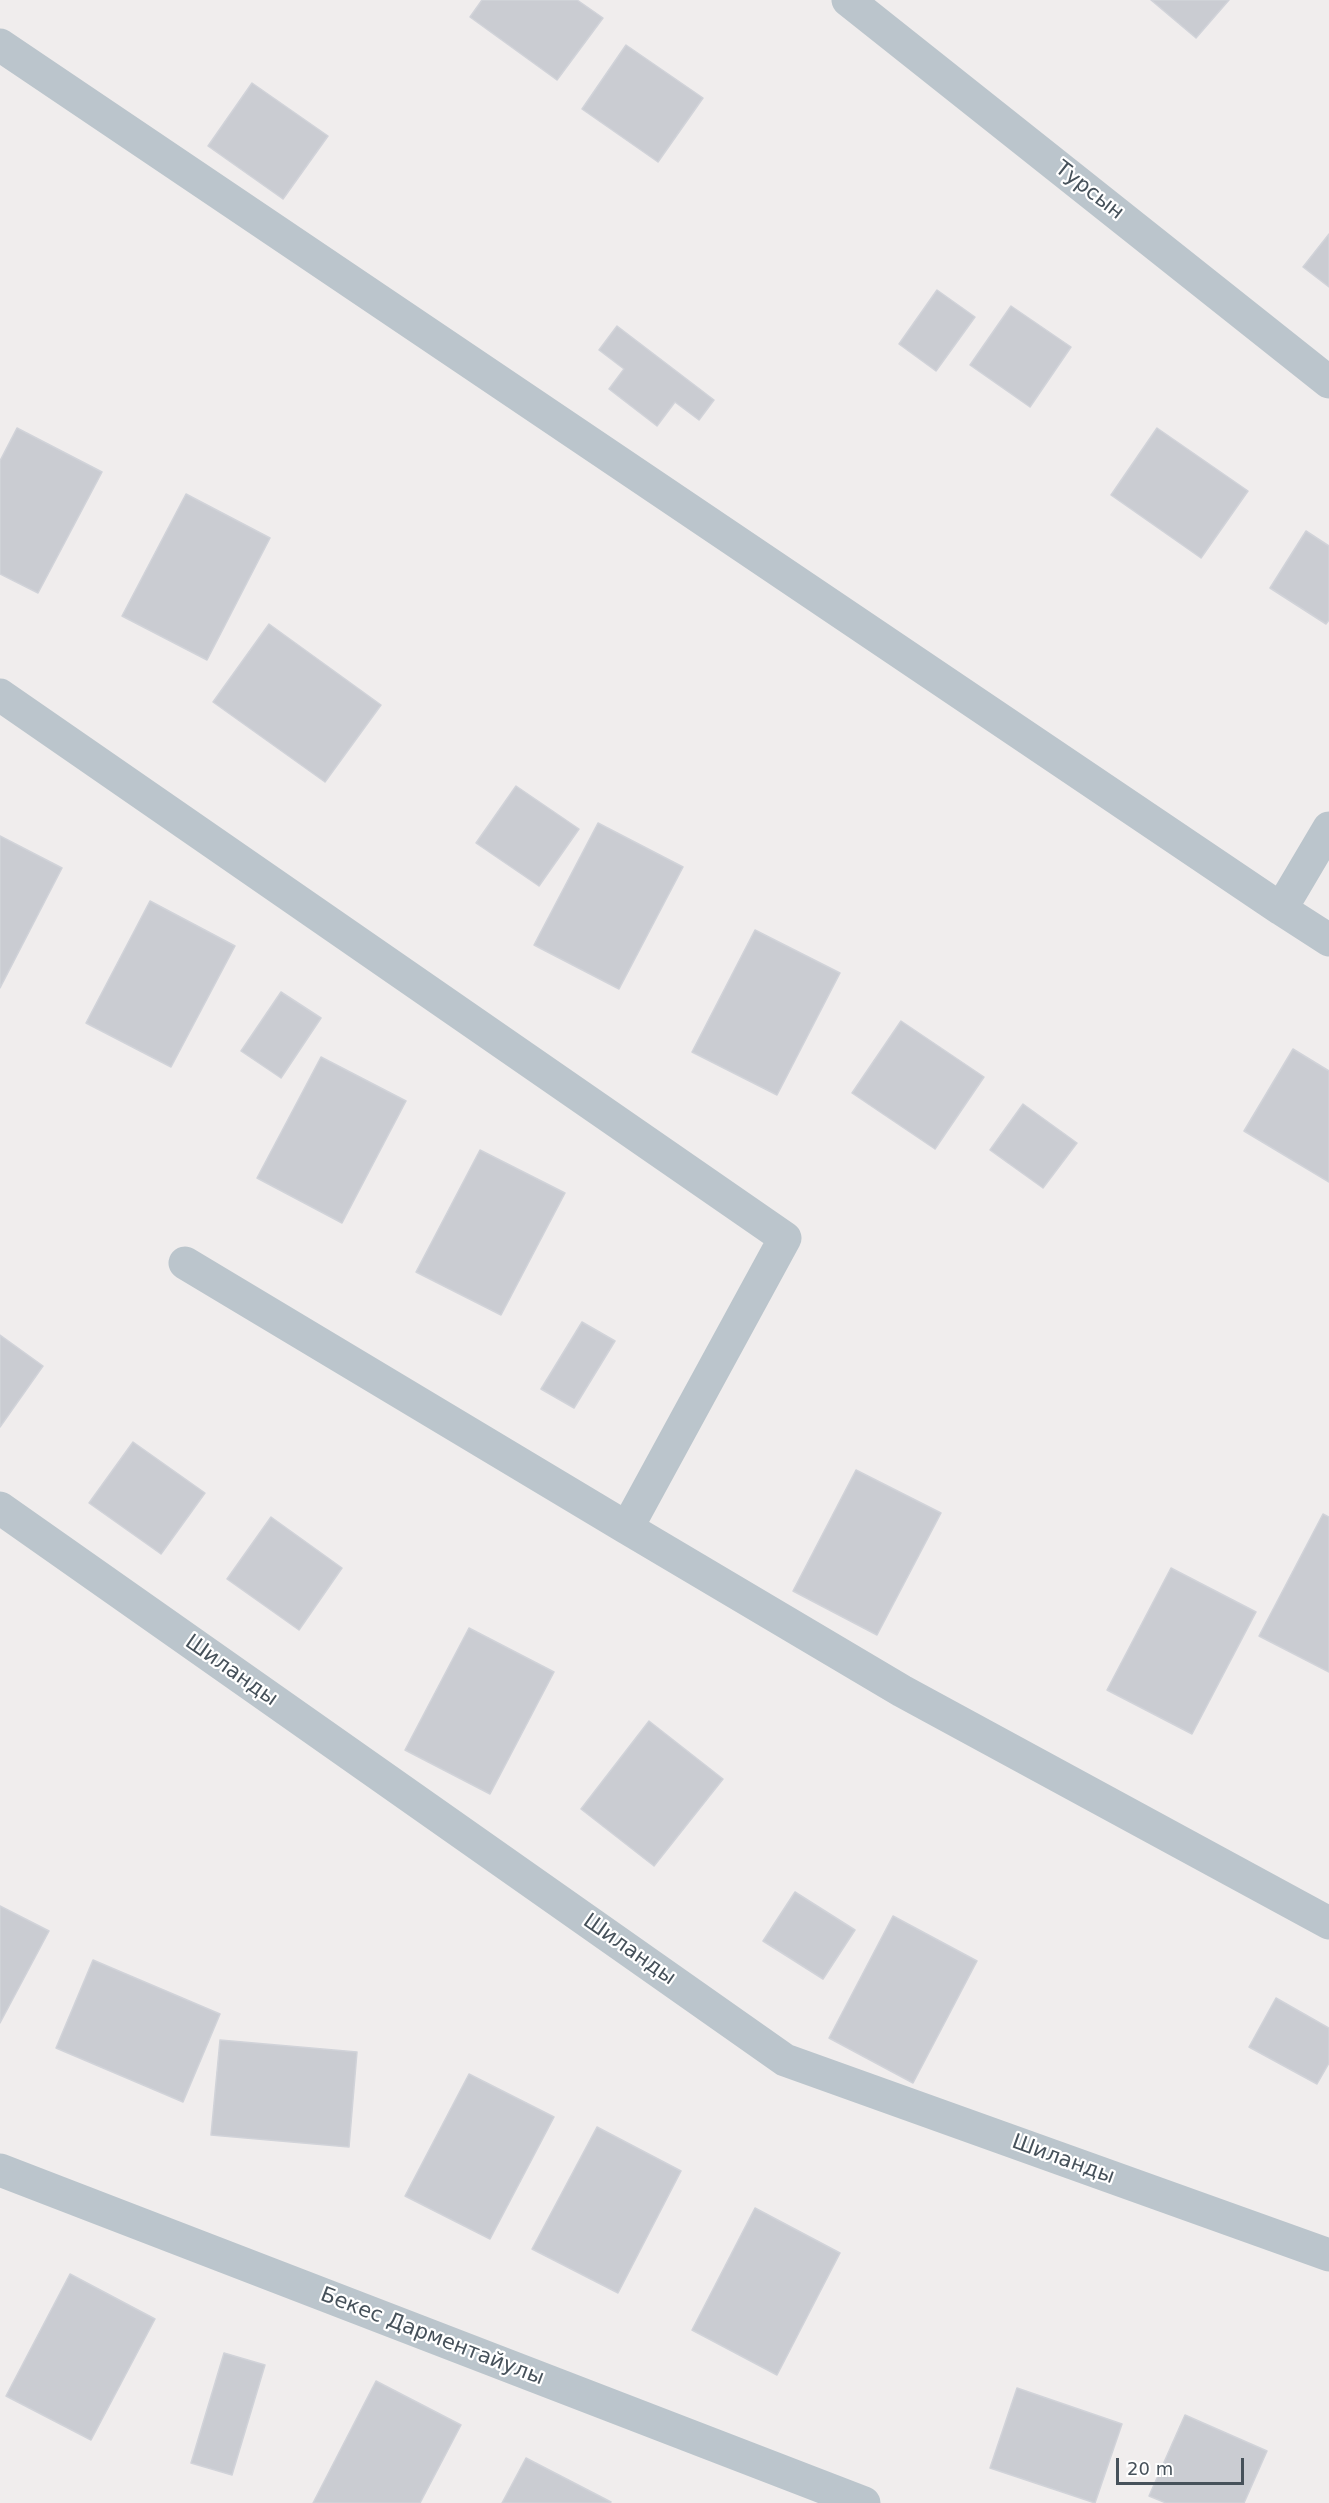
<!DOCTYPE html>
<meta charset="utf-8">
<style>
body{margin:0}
#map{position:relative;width:1329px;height:2503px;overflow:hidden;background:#f0eded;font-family:"DejaVu Sans",sans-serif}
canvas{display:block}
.scale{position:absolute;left:1116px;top:2458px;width:128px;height:27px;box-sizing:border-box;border:3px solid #46515a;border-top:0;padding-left:8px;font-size:18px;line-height:21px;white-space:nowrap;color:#46515a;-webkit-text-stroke:4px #fff;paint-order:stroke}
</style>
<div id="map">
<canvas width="1329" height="2503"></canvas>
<div class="scale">20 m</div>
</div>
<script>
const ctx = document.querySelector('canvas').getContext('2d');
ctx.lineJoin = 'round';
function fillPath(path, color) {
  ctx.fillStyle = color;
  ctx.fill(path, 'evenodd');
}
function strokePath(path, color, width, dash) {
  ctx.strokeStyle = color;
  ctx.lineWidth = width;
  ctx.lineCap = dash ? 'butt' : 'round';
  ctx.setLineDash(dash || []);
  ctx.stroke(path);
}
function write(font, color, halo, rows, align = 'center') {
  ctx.font = font + ' "DejaVu Sans",sans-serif';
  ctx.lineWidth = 4.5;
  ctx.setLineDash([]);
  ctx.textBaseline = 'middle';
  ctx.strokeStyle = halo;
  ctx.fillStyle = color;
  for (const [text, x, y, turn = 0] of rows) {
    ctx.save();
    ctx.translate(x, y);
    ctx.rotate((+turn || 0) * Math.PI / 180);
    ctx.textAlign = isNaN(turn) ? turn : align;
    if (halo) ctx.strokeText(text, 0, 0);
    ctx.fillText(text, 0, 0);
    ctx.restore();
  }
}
const building = new Path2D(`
 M482 0H577L603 18 557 80 470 17Z
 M1151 0H1229L1196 38Z
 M626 45 703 98 658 162 582 109Z
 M252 83 328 136 283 199 208 146Z
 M1329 234V287L1303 267Z
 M937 290 975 317 936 371 899 344Z
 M1011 306 1071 347 1030 407 970 365Z
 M617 326 714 400 699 420 675 402 657 426 609 389 624 369 599 350Z
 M17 428 102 472 38 593 0 574V461Z
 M1157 428 1248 491 1201 558 1111 495Z
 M186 494 270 538 207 660 122 616Z
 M1306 531 1329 546V620L1326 624 1270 588Z
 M269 624 381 705 325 782 213 702Z
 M516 786 579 829 539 886 476 843Z
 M598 823 683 867 619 989 534 945Z
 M0 836 62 868 0 988Z
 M150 901 235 946 171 1067 86 1023Z
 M755 930 840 973 777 1095 692 1052Z
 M281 992 321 1018 281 1078 241 1051Z
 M901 1021 984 1077 935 1149 852 1093Z
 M1293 1049 1329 1071V1182L1244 1131Z
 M321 1057 406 1101 342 1223 257 1178Z
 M1023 1104 1077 1143 1043 1188 990 1150Z
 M480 1150 565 1193 501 1315 416 1272Z
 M582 1322 615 1341 574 1408 541 1389Z
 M0 1335 43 1366 0 1427Z
 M133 1442 205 1493 161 1554 89 1503Z
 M856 1470 941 1513 877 1635 793 1591Z
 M1323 1514 1329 1517V1672L1259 1636Z
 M271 1517 342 1568 299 1630 227 1579Z
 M1171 1568 1256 1612 1192 1734 1107 1690Z
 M469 1628 554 1672 490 1794 405 1750Z
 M649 1721 723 1779 654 1866 581 1809Z
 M795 1892 855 1930 823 1979 763 1941Z
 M0 1906 49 1931 0 2023Z
 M893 1916 977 1961 913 2083 829 2038Z
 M93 1960 220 2014 183 2102 56 2048Z
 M1276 1998 1329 2028V2063L1317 2084 1249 2047Z
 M220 2040 357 2052 349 2147 211 2135Z
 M469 2074 554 2117 490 2239 405 2196Z
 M597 2127 681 2171 618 2293 532 2249Z
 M755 2208 840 2253 777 2375 692 2330Z
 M70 2274 155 2319 91 2440 6 2396Z
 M224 2353 265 2365 232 2475 191 2463Z
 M376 2381 461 2425 420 2503H313Z
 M1017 2388 1122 2424 1095 2503 990 2468Z
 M1185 2415 1267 2451 1244 2503H1166L1149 2496Z
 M526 2458 611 2502 610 2503H502Z`);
const minor = new Path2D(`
 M848 0 1329 382
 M0 45 1281 909
 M0 695 785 1238 627 1528 902 1691 1329 1923
 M1329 828 1281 909 1329 940
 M185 1263 627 1528
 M0 1508 785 2060 1329 2255
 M0 2170 864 2503`);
const streetNames = [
 ["Турсын",1089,191,38],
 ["Шиланды",231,1671,35],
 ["Шиланды",629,1950,35],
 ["Шиланды",1063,2160,20],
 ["Бекес Дарментайулы",432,2337,21]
];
fillPath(building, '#caccd2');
strokePath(building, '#d1d3d9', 1.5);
strokePath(minor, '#bbc5cc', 33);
write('21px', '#46515a', '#fff', streetNames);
</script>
